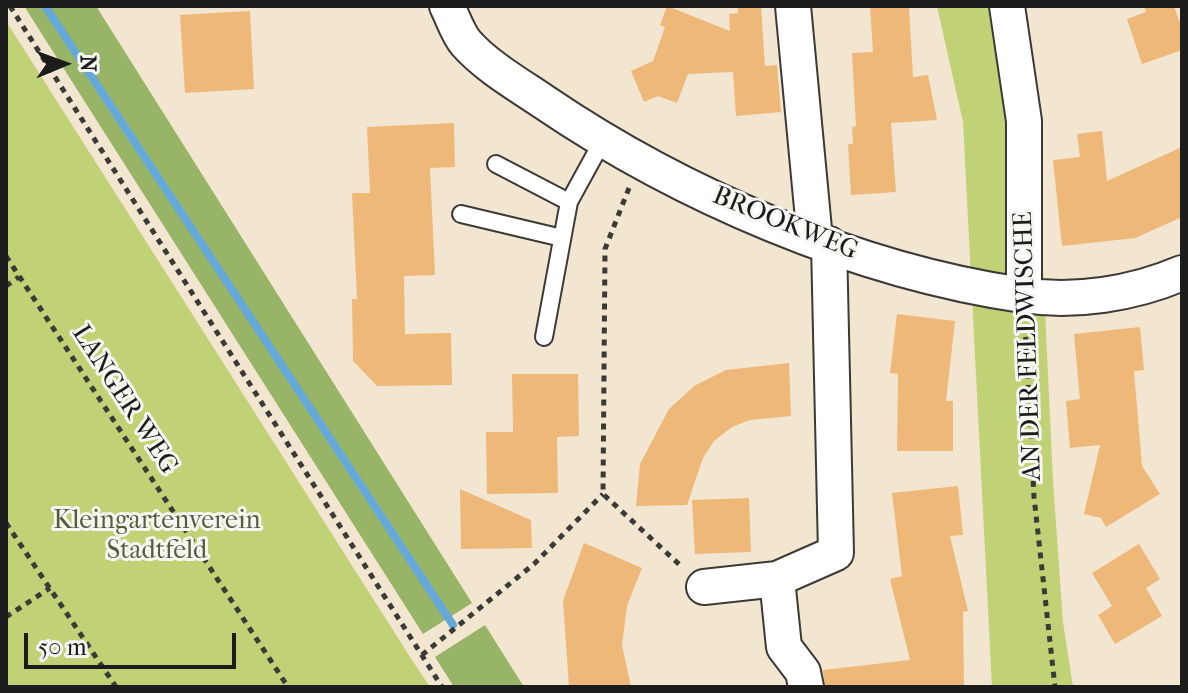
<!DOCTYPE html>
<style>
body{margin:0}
#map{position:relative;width:1188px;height:693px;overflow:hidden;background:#f2e6d1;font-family:"IM FELL French Canon",serif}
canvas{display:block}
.frame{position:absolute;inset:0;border:8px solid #1c1c1c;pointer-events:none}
.north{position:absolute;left:24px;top:24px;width:80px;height:80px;-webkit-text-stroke:6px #f6f6f2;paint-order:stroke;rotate:89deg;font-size:22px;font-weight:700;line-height:32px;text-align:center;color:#1c1c1c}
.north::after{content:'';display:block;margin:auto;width:28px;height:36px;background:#1c1c1c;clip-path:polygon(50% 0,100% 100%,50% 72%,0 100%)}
.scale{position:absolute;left:24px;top:633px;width:212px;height:36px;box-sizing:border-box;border:4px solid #1c1c1c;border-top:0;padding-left:10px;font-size:24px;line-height:28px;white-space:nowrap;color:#1c1c1c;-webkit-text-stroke:6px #f6f6f2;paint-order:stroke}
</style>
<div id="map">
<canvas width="1188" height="693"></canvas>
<div class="frame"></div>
<div class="north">N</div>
<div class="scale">50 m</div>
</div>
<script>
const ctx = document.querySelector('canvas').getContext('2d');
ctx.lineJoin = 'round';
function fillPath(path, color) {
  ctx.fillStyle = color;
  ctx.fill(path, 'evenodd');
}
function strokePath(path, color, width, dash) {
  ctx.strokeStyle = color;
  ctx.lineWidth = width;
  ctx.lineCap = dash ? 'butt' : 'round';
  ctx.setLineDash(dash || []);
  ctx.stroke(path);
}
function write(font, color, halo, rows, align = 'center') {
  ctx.font = font + ' "IM FELL French Canon",serif';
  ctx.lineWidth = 6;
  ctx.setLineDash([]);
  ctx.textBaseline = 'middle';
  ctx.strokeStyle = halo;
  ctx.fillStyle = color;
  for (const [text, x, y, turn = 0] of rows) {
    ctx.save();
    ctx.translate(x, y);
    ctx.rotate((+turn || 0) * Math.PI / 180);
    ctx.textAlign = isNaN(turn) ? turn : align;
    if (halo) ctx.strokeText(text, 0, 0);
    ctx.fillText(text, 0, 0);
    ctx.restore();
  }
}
const green = new Path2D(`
 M937 6H1014L1035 99 1053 481 1063 622 1073 687H992L963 122Z
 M6 21 412 660 430 687H6Z`);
const forest = new Path2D(`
 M24 6H96L472 603 423 634Z
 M485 625 524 687H454L435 657Z`);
const stream = new Path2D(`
 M45 6 453 625`);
const building = new Path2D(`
 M667 6 730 31 729 14 738 13V6H761L765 66 777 65 781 112 736 116 733 72 688 74 677 103 658 96 644 102 631 71 653 61 665 27 660 25Z
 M870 6H909L913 77 928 75 937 120 891 123 896 192 851 195 848 144H853L852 127 856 126 852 53 873 52Z
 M1144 6H1174L1182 29V50L1142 64 1127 19 1146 12Z
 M250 11 254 89 185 93 180 15Z
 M454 123 455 167 430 168 435 275 404 276 405 334 451 333 452 385 377 386 353 361 352 299H357L352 193H370L367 127Z
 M1102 131 1107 181 1182 147V217L1135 238 1062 246 1053 160 1080 157 1077 134Z
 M897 314 955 321 946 401H953V451H897L898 374 890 373Z
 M1140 327 1144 370 1134 371 1142 466 1160 494 1106 527 1101 518 1084 514 1100 445 1070 448 1066 401 1080 399 1074 334Z
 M789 363 791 416 750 420 732 427 714 441 703 458 687 505 636 506 640 464 669 409 694 386 726 370Z
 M512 374H578L579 436 557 437 558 493 487 494 486 432H513Z
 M958 486 963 535 950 536 968 611 963 612 964 687H825L823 670 910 660 890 579 902 576 892 493Z
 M460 489 531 520 532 548 461 549Z
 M749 498 751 552 695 554 692 500Z
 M584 543 642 568 627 606 622 645 631 687H569L563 601Z
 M1139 544 1160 579 1146 588 1162 616 1115 644 1098 615 1112 606 1092 573Z`);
const path = new Path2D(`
 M10 6 442 687
 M629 188 605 249 603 494 682 567
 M6 256 288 687
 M6 286 19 277
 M1025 325 1034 497 1055 687
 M6 523 116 687
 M6 617 50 588
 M422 655 534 564 603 494`);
const service = new Path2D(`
 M496 164 569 202 603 140
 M461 214 562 238
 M544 337 569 202`);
const minor = new Path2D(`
 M447 6C453 18 458 34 466 43 486 66 519 85 544 102 681 195 857 271 1022 295 1075 303 1133 294 1182 273
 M793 6 815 240
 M1007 6 1024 121V296
 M777 579 784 647 803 672 806 687
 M704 587 777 579 836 553 829 244`);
const streetNames = [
 ["BROOKWEG",785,224,22],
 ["AN DER FELDWISCHE",1029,346,-92],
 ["LANGER WEG",124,400,57]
];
const parkNames = [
 ["Kleingartenverein",157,522],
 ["Stadtfeld",157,552]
];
fillPath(green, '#c0d275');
fillPath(forest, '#98b466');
strokePath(stream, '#65a9da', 8);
fillPath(building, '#eeb878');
strokePath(service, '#3c3a37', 20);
strokePath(minor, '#3c3a37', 38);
strokePath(path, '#3c3a37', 5, [6, 6]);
strokePath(service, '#fff', 16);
strokePath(minor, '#fff', 34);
write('26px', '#1c1c1c', '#f6f6f2', streetNames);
write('26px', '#555c3b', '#f6f6f2', parkNames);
</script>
